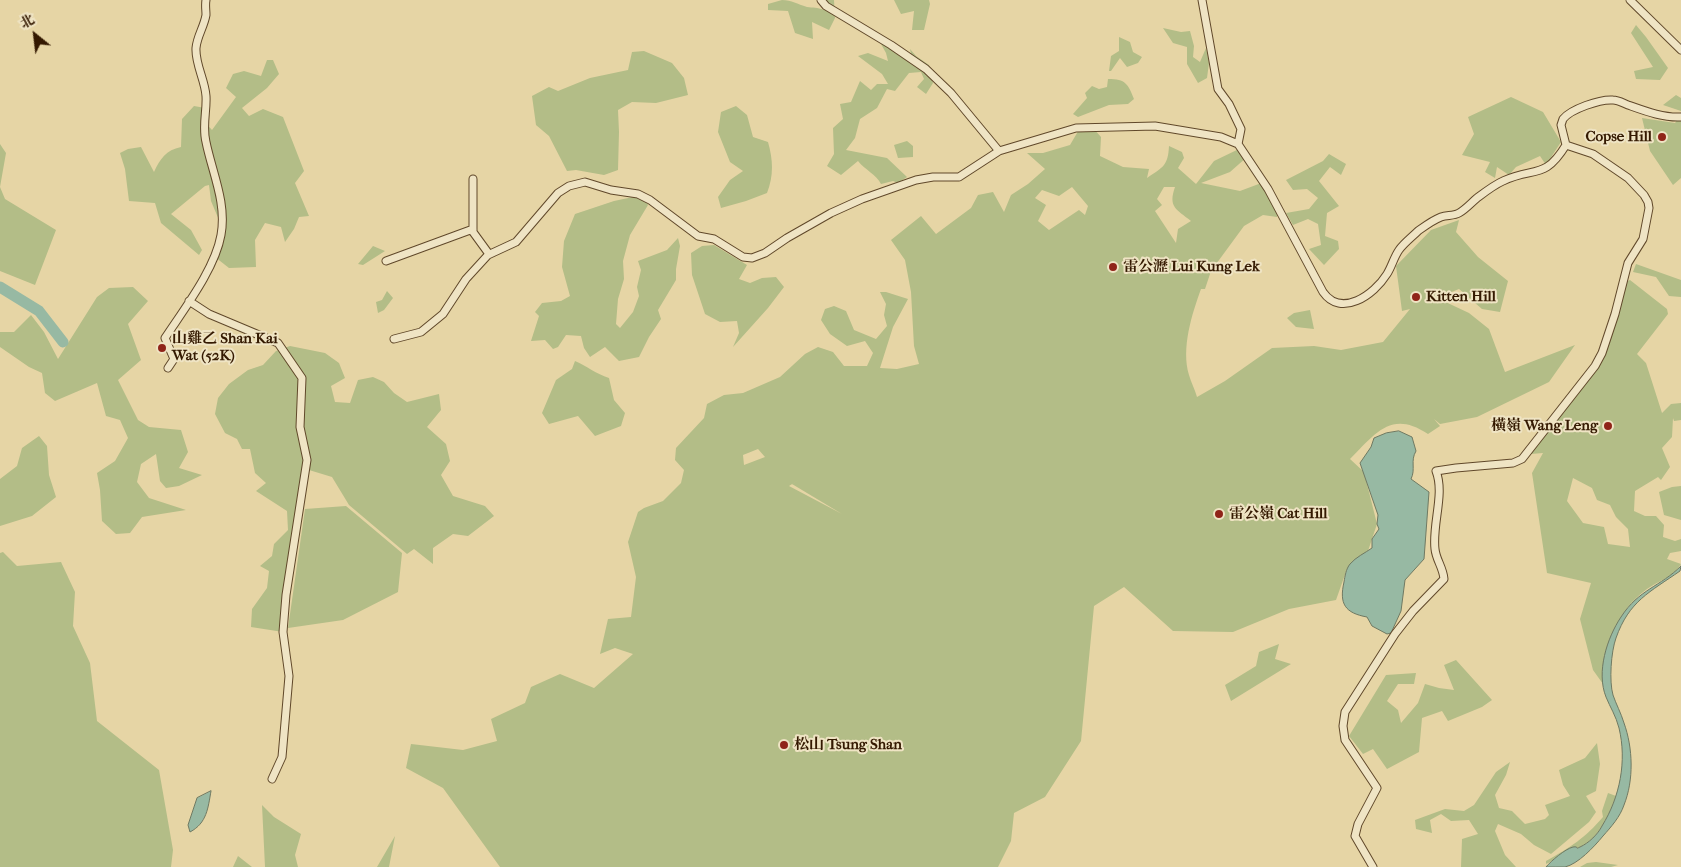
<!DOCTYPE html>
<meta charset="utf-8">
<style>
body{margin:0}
#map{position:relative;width:1681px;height:867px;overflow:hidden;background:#e6d5a5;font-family:"IM FELL French Canon","Noto Serif SC",serif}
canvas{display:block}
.north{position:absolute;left:10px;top:10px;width:50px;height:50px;-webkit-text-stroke:4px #efe4c4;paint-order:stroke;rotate:331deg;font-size:14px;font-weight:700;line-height:20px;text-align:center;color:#341901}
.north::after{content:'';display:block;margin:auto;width:18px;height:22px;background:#341901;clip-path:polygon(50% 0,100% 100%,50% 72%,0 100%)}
</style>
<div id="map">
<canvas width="1681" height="867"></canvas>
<div class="north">北</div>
</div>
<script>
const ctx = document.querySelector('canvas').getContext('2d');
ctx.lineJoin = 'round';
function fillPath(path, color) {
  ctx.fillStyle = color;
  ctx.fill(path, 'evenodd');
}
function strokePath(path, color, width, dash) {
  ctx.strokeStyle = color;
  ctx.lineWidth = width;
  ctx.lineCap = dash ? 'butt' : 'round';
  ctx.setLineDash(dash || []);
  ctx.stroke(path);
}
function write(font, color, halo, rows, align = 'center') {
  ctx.font = font + ' "IM FELL French Canon","Noto Serif SC",serif';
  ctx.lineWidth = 4;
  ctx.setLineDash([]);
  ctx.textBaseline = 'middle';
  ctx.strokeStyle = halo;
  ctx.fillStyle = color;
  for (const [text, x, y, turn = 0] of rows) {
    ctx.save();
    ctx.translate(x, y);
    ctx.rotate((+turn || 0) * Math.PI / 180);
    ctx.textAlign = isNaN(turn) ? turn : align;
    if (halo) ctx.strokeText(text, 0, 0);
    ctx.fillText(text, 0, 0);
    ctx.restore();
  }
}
const green = new Path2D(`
 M782 0C792 0 797 4 807 7 813 8 817 7 824 10V0H834L835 18 829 30 812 22 813 39 795 33 788 11 768 10V4Z
 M894 0H929L930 4 924 30H912L914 11 901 14Z
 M1636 25 1646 37 1668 68 1660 80 1636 79 1634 71 1653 67 1631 33Z
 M1163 28 1181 32 1190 31 1194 46 1193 57 1200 62 1206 48 1209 63 1207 78 1198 83 1187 64V47L1173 43Z
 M883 36 896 45 902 58 911 54 910 49 916 56 929 65 933 83 926 94 917 87 924 79 921 72 909 73 895 91 887 89 877 108 860 119 855 138 846 150 887 158 907 177 898 183 893 181 881 184C876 174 865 170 858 161L841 175 827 166 834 154 833 128 843 119 840 104 851 102 860 81 871 90 877 84H888L882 74 858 56 868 53 888 61 886 53 881 44Z
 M1119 37 1130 42 1133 52 1142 57 1138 63 1127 67 1120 58 1111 71H1109L1111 56 1119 51Z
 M644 51 672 63 684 78 688 95 656 103 632 102 618 110 619 132 618 170 604 175 576 170 567 171 549 136 536 125 532 96 549 87 558 91 590 78 628 70 632 52Z
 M267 60H273L279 74 267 88 242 108 249 116 263 109 283 117 304 171 295 183 309 216 299 217 294 229 285 242 281 227 265 223 255 240 256 267 229 268 215 257 219 220 211 201 209 185 205 186 171 214 191 230 202 250 199 255 161 223 155 203 129 201 125 169 120 153 128 149 141 147 154 172C160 159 166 150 181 147L182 119 194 106 205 108 204 121 212 130 236 97 226 88 233 74 244 71 261 76Z
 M1108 79C1126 79 1128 84 1134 99L1128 104 1109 105 1078 117 1073 114 1087 98 1085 93 1092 86 1099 89 1107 87Z
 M1676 95 1681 98V111L1663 105Z
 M1511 97 1543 112 1561 142 1546 165 1540 156 1516 167 1509 175 1497 167 1495 178 1485 172 1490 162 1462 155 1474 134 1468 117Z
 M736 106 747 115 753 137 768 142C773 160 774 175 767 193L746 201 721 208 718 197 730 180 743 171 730 162 718 132 721 112Z
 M1681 115V178L1673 185 1650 151 1642 118 1675 123Z
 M1080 128H1093L1101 137 1100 156 1123 167 1149 169 1147 178C1163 167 1168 166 1169 146L1182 152 1184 158 1178 168 1196 184 1214 161 1241 148 1247 157 1230 172 1201 183 1240 191 1264 182 1277 206V217L1263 215 1244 226 1211 271 1205 289H1201C1192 314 1181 348 1189 375 1191 382 1195 390 1197 397L1225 381 1272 348 1314 346 1341 350 1383 342 1410 309 1402 311 1396 266 1431 230 1459 220 1456 232 1478 257 1508 281 1500 312 1482 309 1459 289 1437 298 1469 313 1489 329 1505 372 1575 345 1549 382 1477 417 1440 424 1434 419 1440 426 1428 434C1391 409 1375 434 1350 459L1364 472 1377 524 1368 551 1347 569 1336 600 1289 609 1233 632 1173 631 1124 587 1094 606 1081 741 1045 797 1014 813 1011 841 998 867H500L443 788 406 768 411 744 463 750 497 741 491 719 525 703 531 687 560 674 594 688 633 654 615 648 600 654 608 619 631 617 636 577 628 542 638 512 644 508 663 501 681 483 684 470 675 460 676 448 704 418 707 404 724 395 743 393 780 377 805 354 818 347 833 352 844 366H867L873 353 865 341 847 346 830 334 821 320 825 309 834 306 846 311 854 330 876 339 887 326 884 315 886 304 880 292H886L908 299 893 327 880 368 897 369 919 364 914 346 911 292 905 260 891 240 921 216 936 234 971 208 978 195 993 192 1004 212 1011 195 1028 184 1045 169 1027 153H1043L1070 145ZM1072 187 1088 206 1085 215 1079 210 1049 230 1038 221 1046 205 1035 198 1042 190 1059 196ZM1164 187H1175C1168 207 1176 209 1191 221L1178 229 1176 243 1155 211 1162 205 1157 199ZM758 449 765 457 744 465 743 455ZM803 477 792 484 842 514 789 486Z
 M907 141 913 146V157L898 158 894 145Z
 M0 144 6 153 0 187 5 199 56 230 35 285 0 271Z
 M1329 154 1346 164 1341 175 1330 167 1319 181 1339 206 1327 213 1325 236 1338 241 1339 249 1324 265 1309 249 1321 245 1318 224 1308 219 1293 225 1286 213 1309 209 1318 198 1307 189 1293 190 1286 180 1323 161Z
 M633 197 646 199 648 205 630 235 623 261 624 279 618 299 616 324 620 328 633 312 639 296 637 287 641 270 638 261 667 250 678 238 680 246 676 269V280L658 310 661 319 649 337 639 357 619 361 605 347 590 357 584 348 581 336 566 335 558 347 553 349 545 340 531 341 539 316 535 312 542 303 561 301 570 296 562 267 564 241 575 214 614 201Z
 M714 245 747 265 739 279 750 283 762 278 776 277 784 287 768 308 733 347 739 333 737 321 720 322 705 314 692 275 691 253 702 246Z
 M373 246 385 251 363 265 358 264Z
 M1636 264 1681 280V297L1669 296 1656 277 1633 272Z
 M1630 280 1667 309 1668 314 1637 354 1646 363 1662 413 1671 404 1681 403V420L1674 421 1673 418 1672 437 1662 448 1670 467 1661 480 1658 477 1635 491 1634 511 1645 516H1656L1664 525 1663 537 1675 541 1681 539V551L1670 553 1667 559 1681 564C1674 577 1658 581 1647 589 1617 610 1603 649 1603 684L1593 670 1580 619 1591 583 1547 573 1532 473 1543 453 1531 454 1527 448 1600 357 1623 283ZM1573 478 1592 488 1597 500 1610 505 1616 517 1628 529 1630 547 1608 544 1604 527 1583 523 1567 501Z
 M133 287 148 301 128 324 141 360 118 380 138 420 149 427 181 430 188 452 179 468 202 475 179 486 166 488 160 481 156 454 141 464 137 482 149 498 186 510 142 517 130 533 116 534 102 521 100 490 97 473 115 461 128 438 120 420 106 416 97 383 55 401 45 393 42 373 29 367 0 347V332H14L31 315 44 332 58 359 97 297 109 288Z
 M387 291 393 298 384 310 378 313 376 302 382 300Z
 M1310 310 1314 329 1296 327 1287 318 1294 313Z
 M290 346 325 353 339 363 345 378 331 386 335 402 350 403 358 380 373 377 384 382 394 393 407 402 439 394 441 410 427 427 446 444 450 461 441 475 453 496 485 506 494 516 468 536 453 534 433 548V564L414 549 407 554 349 505 332 477 309 470 283 632 251 627 252 609 267 588 269 571 260 566 272 556 274 544 288 530 287 511 256 491 266 483 255 473 250 449H242L237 439 225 433 215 414 218 398 229 384 248 370 263 365 276 351Z
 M575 361C587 366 596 374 609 378L614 400 625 413 621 426 595 436 578 416 549 424 542 413 556 380 572 369Z
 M39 436 47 446 49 475 56 497 32 516 0 526V479L17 466 22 448Z
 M1681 486V520L1664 515 1659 492 1672 487Z
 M346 506 402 553 398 592 343 620 288 628 305 509Z
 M3 552 17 566 61 562 75 592 73 626 90 663 97 721 159 770 173 850 171 867H0V553Z
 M1279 644 1275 659 1291 664 1231 701 1225 685 1256 666 1259 652Z
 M1456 660 1492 700 1482 707 1448 721 1442 711 1422 718 1419 752 1387 769 1373 749 1363 754 1349 736 1386 675 1416 673 1414 684H1398L1387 701 1398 710 1401 723 1418 703 1425 684 1439 688 1454 690 1444 665Z
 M1597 743 1600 764 1596 791 1586 796 1596 812 1589 822 1551 854 1534 845 1521 834 1498 824 1495 831 1505 855 1516 867H1461L1462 839 1478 834 1469 820 1451 821 1441 814 1430 820 1432 833 1416 829 1415 820 1445 809 1464 811 1474 805 1496 772 1510 762 1506 775 1495 795 1499 808 1512 811 1525 824 1545 819 1549 815 1545 805 1570 796 1563 785 1559 770 1585 758Z
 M1608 793 1616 796C1609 814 1599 839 1580 847 1576 849 1573 847 1569 849 1562 854 1553 861 1546 864V861C1571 847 1585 838 1603 817L1602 811Z
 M262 805 274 817 301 834 295 855 298 867H265Z
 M395 836 389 867H377Z
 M238 856 252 867H233Z
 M1596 862 1618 865 1611 867H1580L1587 863Z`);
const water = new Path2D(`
 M1399 431 1412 437 1416 451C1410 461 1416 469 1411 479L1429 492 1424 559 1405 580 1401 611 1391 633 1387 634 1372 626 1367 617C1345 613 1339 604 1344 582 1345 576 1346 569 1350 564 1356 557 1365 553 1372 548V539L1379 529 1377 524 1378 515 1360 463 1371 447 1374 438 1386 433Z
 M1681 566 1680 571C1650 592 1629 601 1616 638 1611 652 1609 681 1613 695 1616 704 1621 713 1624 723 1633 748 1634 780 1624 805 1620 817 1611 827 1603 836 1594 847 1578 864 1565 867 1559 867 1552 867 1546 867 1551 861 1565 849 1573 847 1580 846 1574 850 1580 847 1589 843 1598 834 1602 826 1620 797 1627 761 1619 728 1616 716 1610 707 1606 697 1596 672 1607 638 1621 617 1639 589 1660 587 1681 566Z
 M211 791C208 808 207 823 190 832L188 825 197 798Z`);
const river = new Path2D(`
 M0 287 39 311 63 342`);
const minor = new Path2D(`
 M821 0 826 6 891 45 926 69 951 93 999 151
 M1202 0 1218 89 1229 104 1241 129 1238 144
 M1630 0 1681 50
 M473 179V232L489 254
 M386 261 473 229
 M189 301 209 314 278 343 302 378 300 427 307 460 286 595 283 632 289 676 282 757 272 779
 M394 339 421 332 443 314 466 279 488 255 516 242 558 193 569 186 585 182 611 190 638 194 650 200 698 236 714 239 743 257 752 258 765 253 787 238 831 213 862 199 916 180 933 177H959L999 151 1076 128 1155 126 1221 137 1238 144 1268 189 1323 292C1341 318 1374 295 1387 274 1392 266 1394 257 1399 250 1404 243 1412 237 1418 231 1425 226 1433 220 1441 217 1447 215 1454 216 1459 213 1466 209 1471 203 1477 198 1485 192 1494 185 1503 181 1534 166 1544 181 1566 145L1561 125 1563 119C1571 109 1600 99 1613 100 1618 100 1623 103 1628 105 1645 111 1663 118 1681 117
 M168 368 174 359 165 338C184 309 215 269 221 235 227 203 212 172 206 142 202 126 207 111 206 96 205 80 195 64 196 48 197 36 204 27 206 15 206 10 205 5 206 0
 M1373 867 1355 836 1358 824 1377 788 1345 740 1343 726 1345 712 1395 634 1413 611 1444 579C1443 567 1436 560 1435 549 1432 524 1445 494 1436 471L1456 468 1513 463 1522 459 1595 366 1602 353 1615 314 1628 263 1643 239 1649 208 1648 202 1644 195 1628 178 1593 154 1566 145`);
const markers = [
 [1662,137,5,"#8f2418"],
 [1113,267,5,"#8f2418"],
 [1416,297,5,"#8f2418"],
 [162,348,5,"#8f2418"],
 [1608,426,5,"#8f2418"],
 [1219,514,5,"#8f2418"],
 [784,745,5,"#8f2418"]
];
const poiNames = [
 ["Copse Hill",1652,137,"right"],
 ["雷公瀝 Lui Kung Lek",1123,267],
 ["Kitten Hill",1426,297],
 ["山雞乙 Shan Kai",172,339],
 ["Wat (52K)",172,356],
 ["橫嶺 Wang Leng",1598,426,"right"],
 ["雷公嶺 Cat Hill",1229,514],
 ["松山 Tsung Shan",794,745]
];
fillPath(green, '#b3bd87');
fillPath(water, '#97b9a3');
strokePath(water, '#6f7962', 1);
strokePath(river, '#97b9a3', 11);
strokePath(minor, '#60482a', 9);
strokePath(minor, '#efe4c4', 7);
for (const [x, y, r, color] of markers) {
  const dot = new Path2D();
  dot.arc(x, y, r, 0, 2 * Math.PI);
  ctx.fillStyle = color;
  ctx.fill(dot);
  strokePath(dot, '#efe4c4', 2);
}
write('bold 15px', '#341901', '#efe4c4', poiNames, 'left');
</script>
